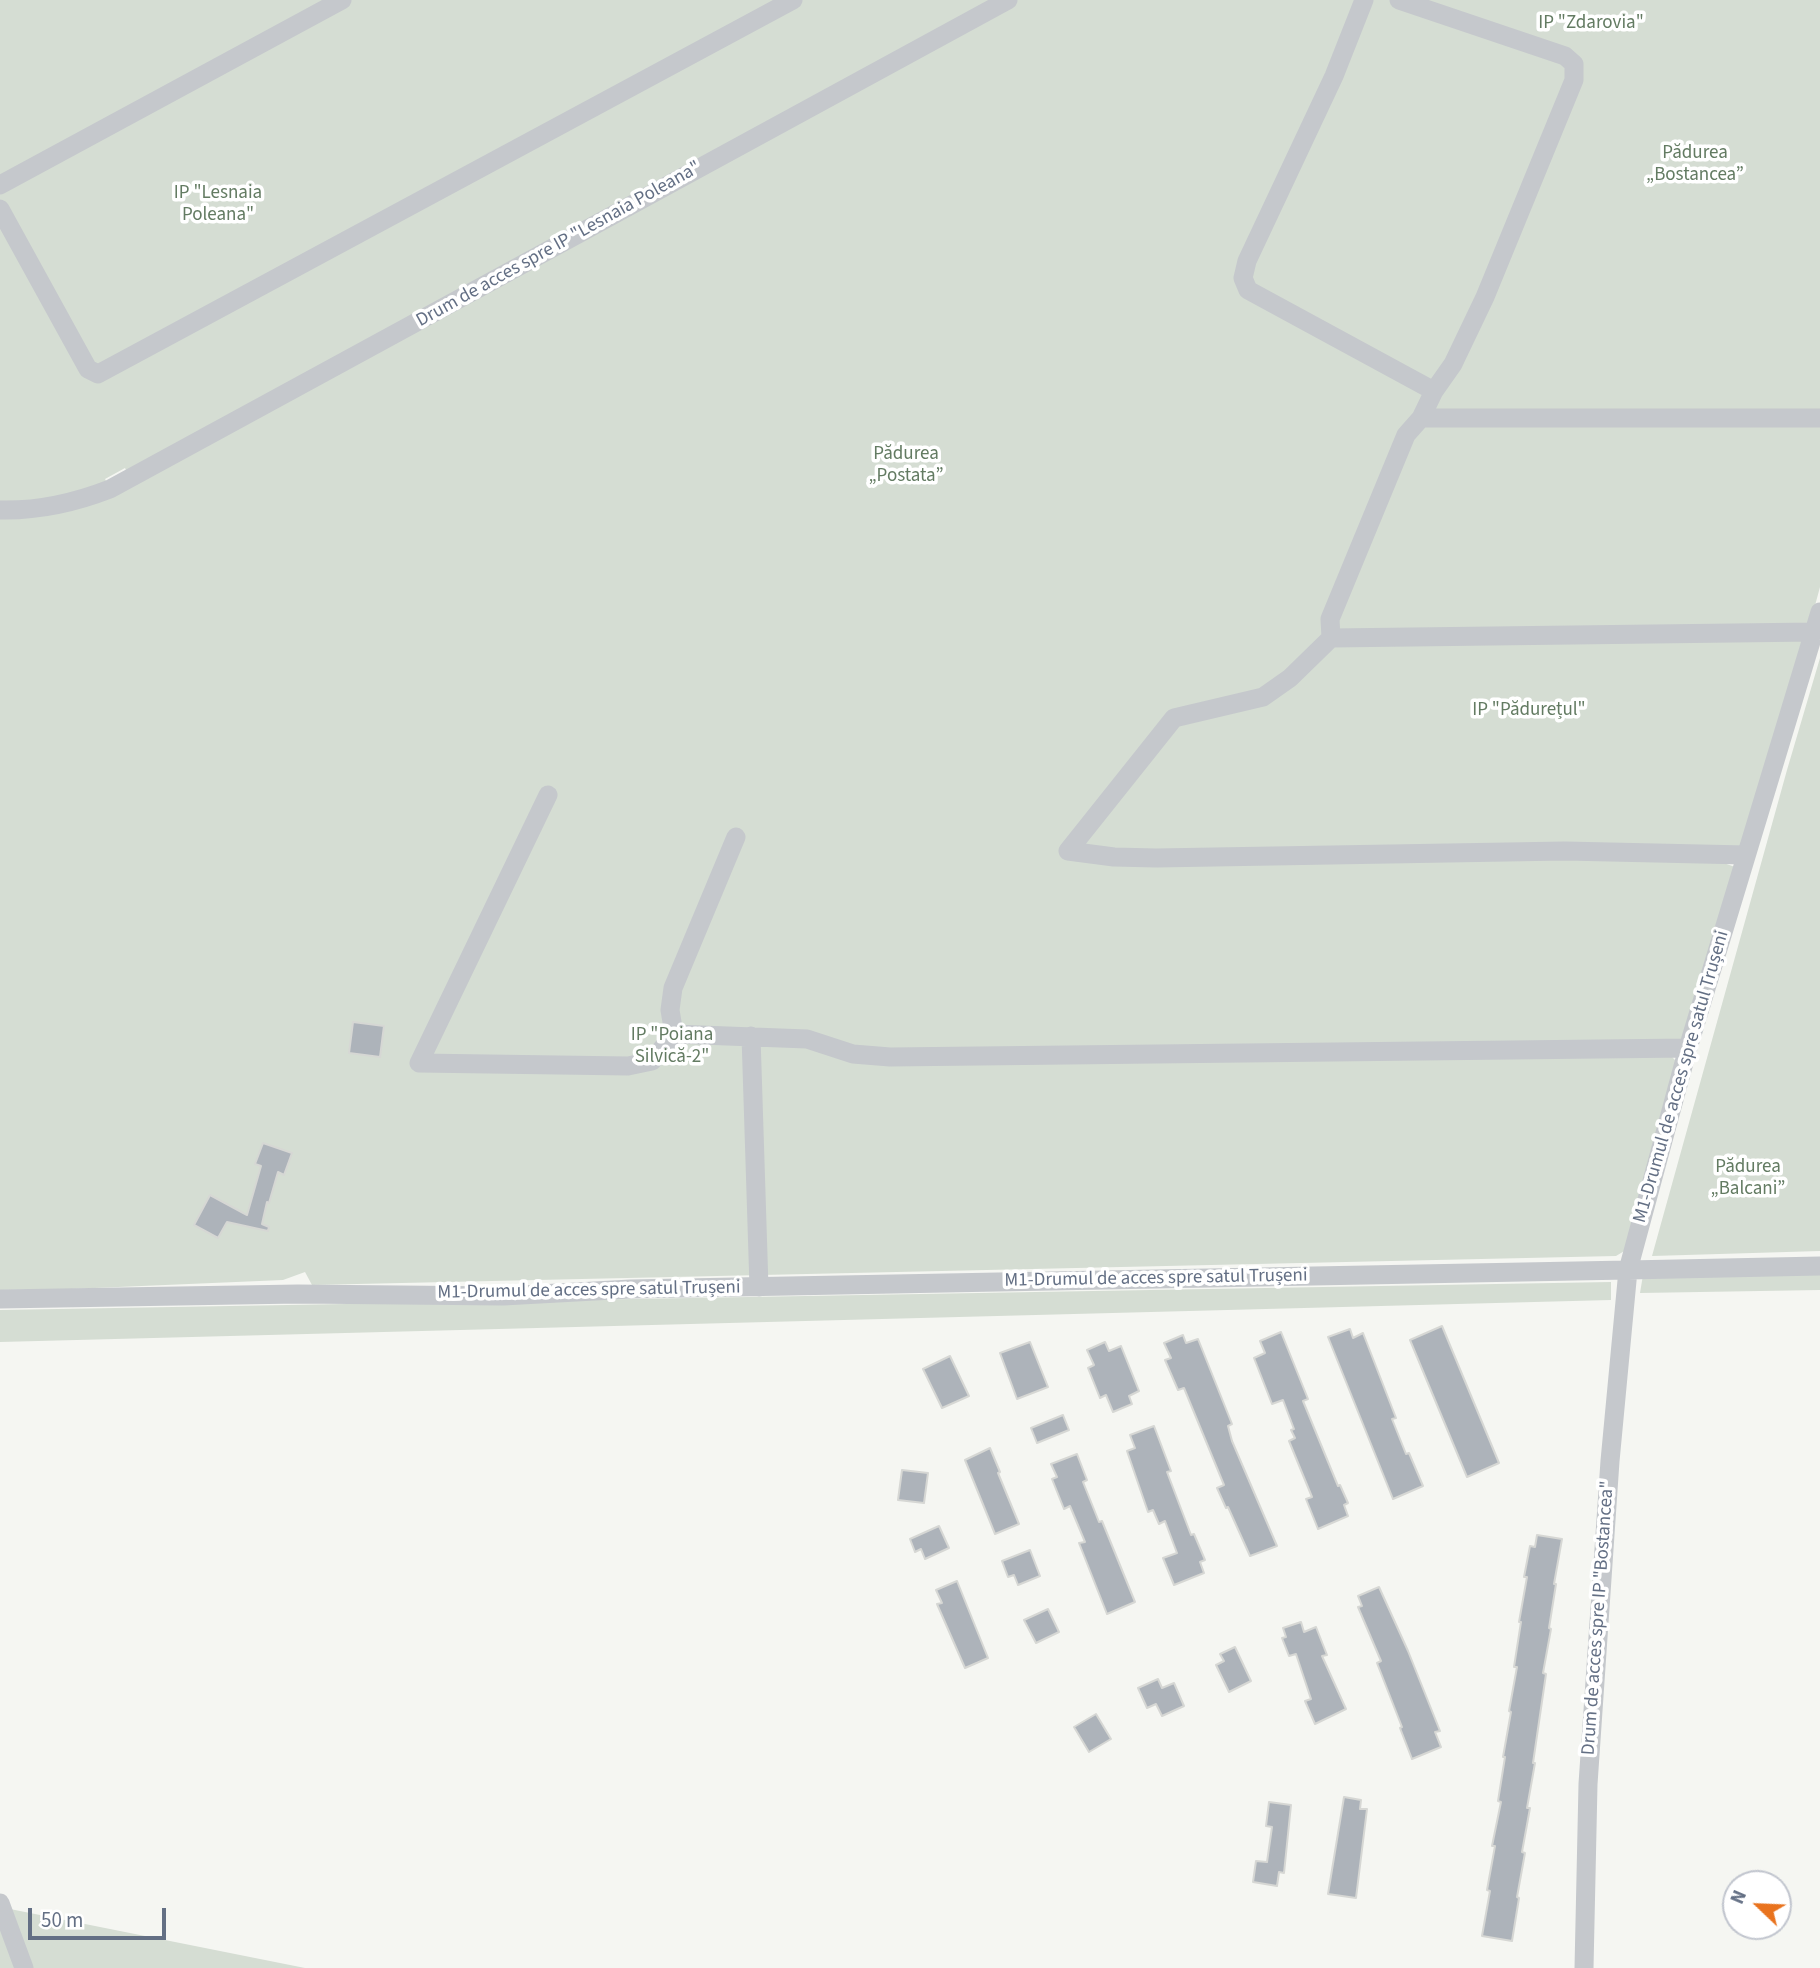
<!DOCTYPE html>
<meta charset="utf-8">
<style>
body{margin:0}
#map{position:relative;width:1820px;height:1968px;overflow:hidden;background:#f5f6f2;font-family:"Source Sans 3",sans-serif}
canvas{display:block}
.north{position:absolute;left:1722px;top:1870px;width:70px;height:70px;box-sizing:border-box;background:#fff;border:2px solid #c1c5ce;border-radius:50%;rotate:293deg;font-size:19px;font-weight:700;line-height:28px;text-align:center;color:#636f84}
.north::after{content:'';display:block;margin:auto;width:24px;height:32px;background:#e9731e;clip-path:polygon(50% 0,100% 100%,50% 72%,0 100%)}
.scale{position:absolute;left:28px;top:1908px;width:138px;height:32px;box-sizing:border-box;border:4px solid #636f84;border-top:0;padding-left:9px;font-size:21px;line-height:24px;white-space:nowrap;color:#636f84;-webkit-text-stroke:5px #fff;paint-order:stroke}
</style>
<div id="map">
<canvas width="1820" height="1968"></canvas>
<div class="north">N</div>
<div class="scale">50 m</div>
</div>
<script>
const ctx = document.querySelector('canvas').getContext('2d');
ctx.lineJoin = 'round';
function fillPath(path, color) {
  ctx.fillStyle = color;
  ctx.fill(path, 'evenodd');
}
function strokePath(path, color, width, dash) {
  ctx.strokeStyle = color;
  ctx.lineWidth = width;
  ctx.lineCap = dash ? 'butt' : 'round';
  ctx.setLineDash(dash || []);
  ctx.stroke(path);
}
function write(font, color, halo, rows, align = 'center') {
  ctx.font = font + ' "Source Sans 3",sans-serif';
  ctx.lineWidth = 7;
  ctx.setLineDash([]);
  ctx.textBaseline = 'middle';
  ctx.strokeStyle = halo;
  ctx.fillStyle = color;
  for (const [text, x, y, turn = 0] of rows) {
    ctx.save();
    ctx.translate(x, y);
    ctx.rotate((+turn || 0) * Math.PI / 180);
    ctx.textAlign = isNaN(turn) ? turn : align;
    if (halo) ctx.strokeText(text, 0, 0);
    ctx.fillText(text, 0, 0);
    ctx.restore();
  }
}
const green = new Path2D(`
 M0 0H1820V587L1810 624 1807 639 1741 846 1721 862 1735 867 1684 1039 1670 1055 1678 1063 1626 1250 1616 1256 312 1285 305 1272 283 1280 71 1289 0 1290ZM125 468 133 484 114 495 105 479Z
 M1820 658V1251L1652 1256 1787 770Z
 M1820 1272V1290L1640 1293 1643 1275Z
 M1611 1282V1300L0 1342V1310Z
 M0 1907 305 1968H0Z`);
const building = new Path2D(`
 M353 1022 384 1026 380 1057 349 1053Z
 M263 1143 292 1153 284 1175 278 1172 269 1203 267 1202 262 1224 269 1227 268 1231 227 1222 218 1238 194 1225 210 1195 247 1215 261 1166 255 1164Z
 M1442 1326 1499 1463 1467 1477 1410 1340Z
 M1350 1329 1353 1338 1363 1333 1396 1418 1392 1419 1406 1454 1409 1453 1423 1486 1393 1499 1328 1337Z
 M1281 1332 1308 1399 1303 1401 1338 1486 1340 1485 1348 1503 1344 1505 1348 1516 1318 1529 1306 1499 1312 1497 1289 1441 1295 1438 1291 1430 1294 1429 1283 1400 1272 1404 1254 1358 1265 1353 1260 1341Z
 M1183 1335 1186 1343 1198 1339 1232 1424 1228 1426 1232 1441 1277 1546 1250 1556 1228 1507 1226 1508 1217 1488 1224 1485 1184 1388 1178 1390 1165 1360 1171 1358 1164 1343Z
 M1030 1342 1048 1387 1017 1399 1000 1353Z
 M1105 1342 1109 1351 1121 1346 1139 1391 1129 1396 1132 1404 1113 1412 1106 1395 1100 1398 1088 1368 1094 1365 1087 1350Z
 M950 1356 969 1396 942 1408 923 1369Z
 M1063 1415 1069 1430 1037 1443 1031 1428Z
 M1154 1426 1171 1471 1167 1472 1191 1535 1194 1534 1205 1560 1200 1562 1204 1573 1174 1585 1163 1558 1177 1553 1165 1521 1159 1524 1153 1510 1148 1512 1127 1451 1135 1448 1130 1435Z
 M990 1448 1000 1472 998 1473 1019 1524 995 1534 965 1460Z
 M1077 1454 1087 1480 1083 1482 1099 1522 1102 1521 1135 1602 1107 1614 1079 1543 1085 1542 1070 1506 1064 1509 1052 1479 1057 1477 1051 1464Z
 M902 1470 928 1473 924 1503 898 1500Z
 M939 1526 949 1548 925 1559 921 1549 915 1552 910 1539Z
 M1537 1535 1562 1539 1554 1584H1556L1549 1628 1551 1629 1543 1673 1546 1674 1533 1763H1535L1527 1808H1530L1522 1852 1525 1853 1517 1897 1519 1898 1512 1941 1482 1936 1490 1891 1487 1890 1495 1846H1492L1501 1802 1498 1801 1505 1757H1503L1511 1712 1509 1711 1517 1667H1514L1521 1622H1519L1527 1577H1524L1530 1546 1535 1547Z
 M1030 1550 1040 1576 1018 1585 1014 1575 1008 1577 1002 1561Z
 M957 1581 988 1658 965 1668 937 1604 942 1603 936 1590Z
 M1379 1587 1408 1651 1440 1731 1435 1732 1441 1747 1412 1759 1400 1728 1402 1727 1377 1663 1381 1661 1358 1607 1362 1606 1358 1596Z
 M1048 1609 1059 1632 1036 1643 1024 1620Z
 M1301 1622 1304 1632 1316 1627 1327 1655 1322 1656 1346 1709 1315 1724 1305 1701 1311 1699 1296 1654 1289 1656 1282 1638 1286 1637 1283 1628Z
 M1235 1647 1251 1681 1229 1692 1216 1665 1224 1661 1220 1654Z
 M1158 1679 1162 1688 1174 1683 1184 1706 1162 1716 1156 1704 1147 1708 1138 1688Z
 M1096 1714 1111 1739 1089 1752 1074 1727Z
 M1344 1797 1361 1800 1360 1809H1367L1356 1898 1328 1894Z
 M1269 1802 1291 1805 1284 1873 1279 1872 1277 1886 1253 1882 1256 1861 1267 1862 1272 1827 1266 1826Z`);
const minor = new Path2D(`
 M1364 0 1334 76 1247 261 1243 278 1248 290 1434 391
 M0 185 342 0
 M0 209 88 369 98 374 793 0
 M1421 418H1820
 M0 510C39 511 74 503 110 489L1008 0
 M1331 638 1814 632
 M548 795 419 1063 628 1066 652 1061 674 1034 807 1039 853 1054 890 1057 1688 1048
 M1068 851 1174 718 1263 697 1290 678 1331 638 1330 619 1406 435 1421 418 1434 391 1453 364 1485 297 1574 80V64L1565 56 1399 0
 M1068 851 1114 857 1156 858 1565 851 1746 855
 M674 1034 670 1010 673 988 736 837
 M751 1036 759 1287
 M0 1299 298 1294 503 1296 631 1289 1628 1270 1688 1048 1820 612
 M0 1903 24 1968
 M1584 1968 1588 1784 1610 1461 1628 1270 1820 1266`);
const parkNames = [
 ["IP \"Zdarovia\"",1591,24],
 ["Pădurea",1695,154],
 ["„Bostancea”",1695,176],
 ["IP \"Lesnaia",218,194],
 ["Poleana\"",218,216],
 ["Pădurea",906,455],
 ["„Postata”",906,477],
 ["IP \"Pădurețul\"",1529,711],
 ["IP \"Poiana",672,1036],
 ["Silvică-2\"",672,1058],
 ["Pădurea",1748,1168],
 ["„Balcani”",1748,1190]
];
const streetNames = [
 ["Drum de acces spre IP \"Lesnaia Poleana\"",559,245,-29],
 ["M1-Drumul de acces spre satul Trușeni",1682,1077,-74],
 ["M1-Drumul de acces spre satul Trușeni",1156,1279,-1],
 ["M1-Drumul de acces spre satul Trușeni",589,1291,-1],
 ["Drum de acces spre IP \"Bostancea\"",1599,1618,-86]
];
fillPath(green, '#d5ddd3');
fillPath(building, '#adb3ba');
strokePath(building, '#d6d7d4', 2);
strokePath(minor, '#c5c8cc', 19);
write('19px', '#637b62', '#fff', parkNames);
write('19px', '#636f84', '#fff', streetNames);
</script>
